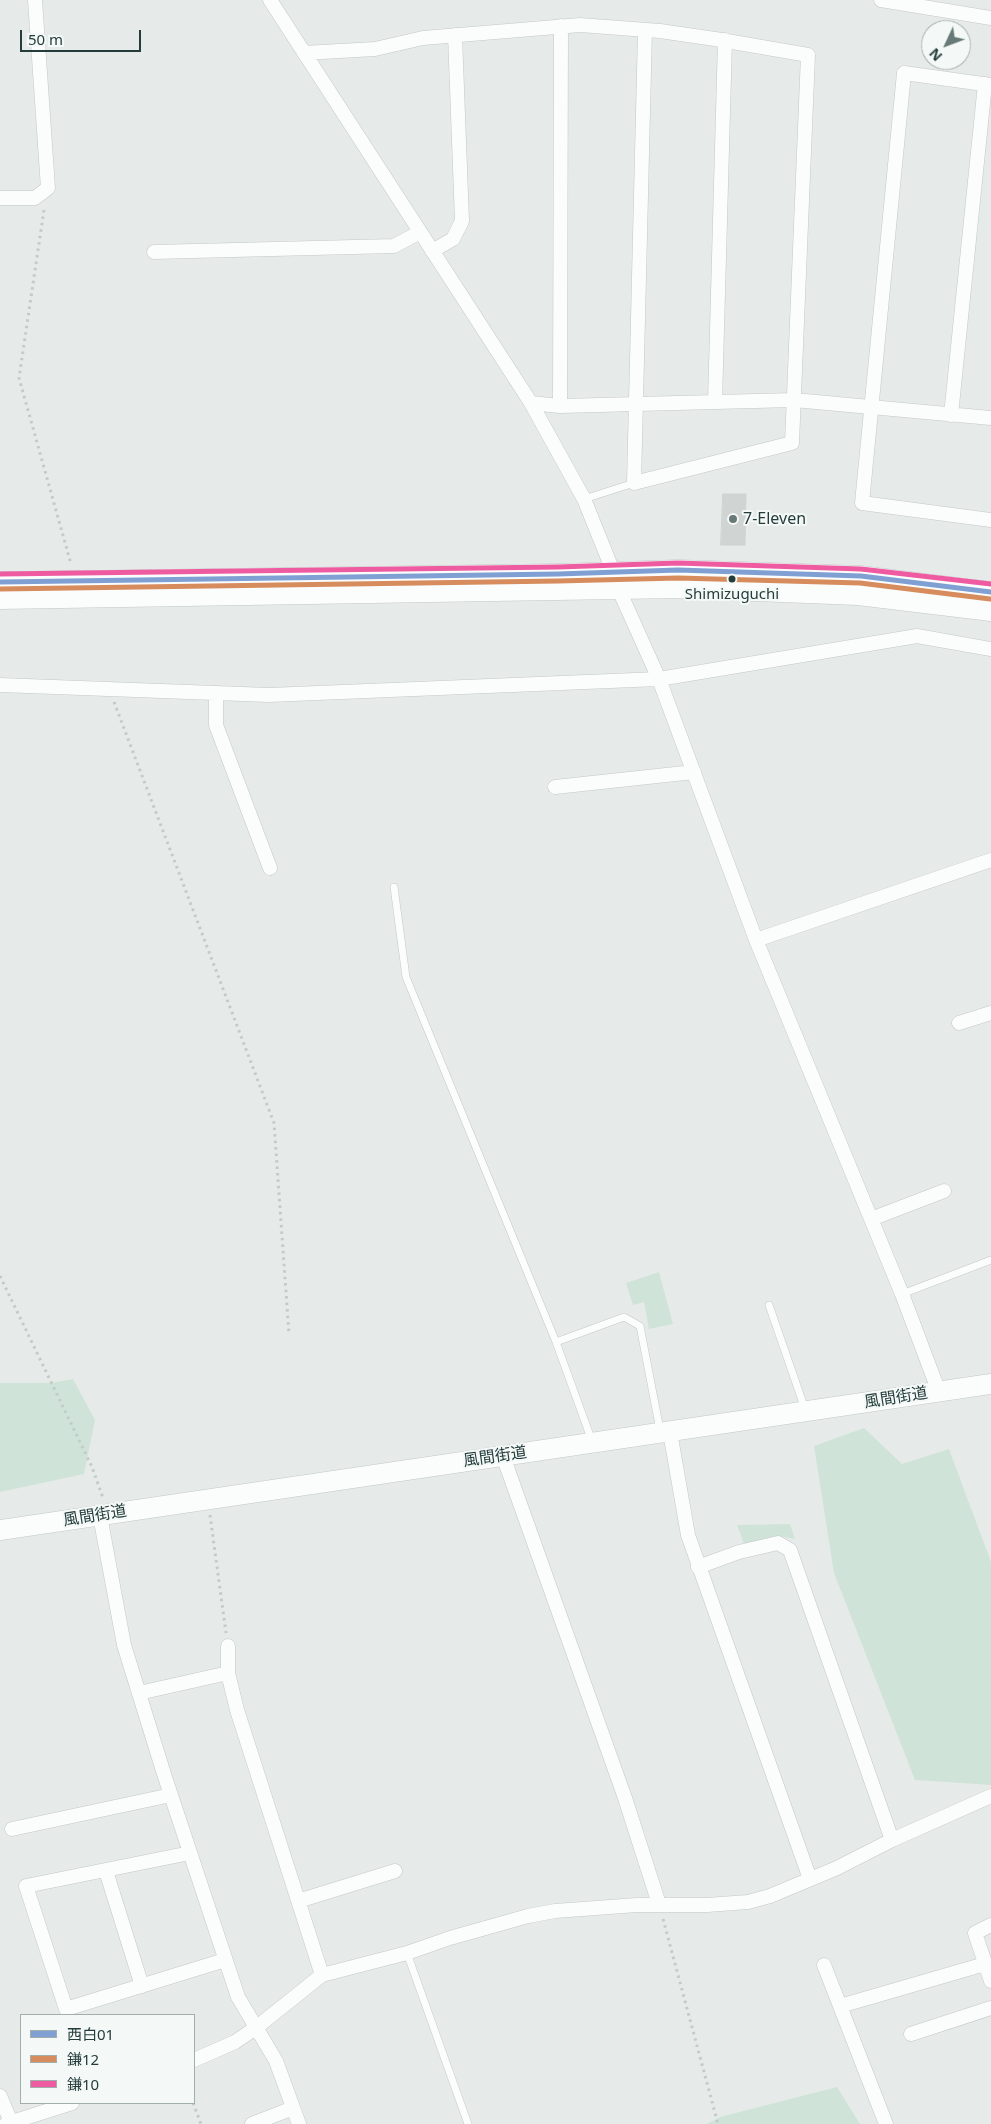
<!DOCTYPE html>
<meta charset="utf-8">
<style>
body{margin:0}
#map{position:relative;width:991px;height:2124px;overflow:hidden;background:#e6ebe9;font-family:"Noto Sans","Noto Sans JP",sans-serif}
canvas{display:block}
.legend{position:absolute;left:20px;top:2014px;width:175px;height:90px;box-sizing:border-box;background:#f4f9f7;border:1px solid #a1aeac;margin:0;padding:6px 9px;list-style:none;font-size:15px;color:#243d3b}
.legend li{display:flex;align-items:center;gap:10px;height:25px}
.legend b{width:25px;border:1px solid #a1aeac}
.north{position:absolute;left:921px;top:20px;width:50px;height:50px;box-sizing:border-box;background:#f4f9f7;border:1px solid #a1aeac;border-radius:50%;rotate:227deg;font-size:14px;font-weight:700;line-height:20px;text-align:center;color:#243d3b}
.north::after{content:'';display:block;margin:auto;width:18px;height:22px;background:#687a78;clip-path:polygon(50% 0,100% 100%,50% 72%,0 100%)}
.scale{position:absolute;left:20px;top:30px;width:121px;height:22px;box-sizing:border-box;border:2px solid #243d3b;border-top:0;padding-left:6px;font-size:15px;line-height:18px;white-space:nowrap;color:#243d3b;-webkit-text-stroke:4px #f4f9f7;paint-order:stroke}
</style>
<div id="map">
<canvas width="991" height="2124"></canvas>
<ul class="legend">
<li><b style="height:6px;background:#80a0d3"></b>西白01</li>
<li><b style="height:6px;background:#d68c5d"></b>鎌12</li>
<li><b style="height:6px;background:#ef5ba1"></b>鎌10</li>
</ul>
<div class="north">N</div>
<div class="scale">50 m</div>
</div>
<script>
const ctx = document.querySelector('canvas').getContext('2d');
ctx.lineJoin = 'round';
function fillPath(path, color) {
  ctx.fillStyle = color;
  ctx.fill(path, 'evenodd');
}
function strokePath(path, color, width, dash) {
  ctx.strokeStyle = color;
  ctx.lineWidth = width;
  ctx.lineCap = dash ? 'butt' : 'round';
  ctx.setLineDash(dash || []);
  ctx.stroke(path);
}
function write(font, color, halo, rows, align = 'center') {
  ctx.font = font + ' "Noto Sans","Noto Sans JP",sans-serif';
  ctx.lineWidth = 4;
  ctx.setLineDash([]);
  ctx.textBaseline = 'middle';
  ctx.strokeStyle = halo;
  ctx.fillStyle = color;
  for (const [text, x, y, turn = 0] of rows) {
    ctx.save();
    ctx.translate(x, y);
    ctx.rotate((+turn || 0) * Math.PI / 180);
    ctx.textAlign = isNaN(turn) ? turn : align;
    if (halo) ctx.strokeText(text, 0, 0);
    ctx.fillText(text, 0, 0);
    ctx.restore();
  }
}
const green = new Path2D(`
 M659 1272 673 1324 649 1329 644 1302 633 1305 626 1283Z
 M73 1379 95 1420 84 1474 0 1492V1383H51Z
 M864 1428 902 1464 949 1449 991 1562V1785L915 1780 834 1573 814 1446Z
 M790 1524 795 1539 779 1536 745 1546 737 1525Z
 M837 2087 860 2124H707L720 2117Z`);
const building = new Path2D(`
 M723 494H746L745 545H721Z`);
const path = new Path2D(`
 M44 210 19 378 71 564
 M114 702 274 1123 289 1334
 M0 1276 92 1467 103 1498
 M210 1515 226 1633
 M663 1919 718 2124
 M193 2103 201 2124`);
const lane = new Path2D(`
 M584 499 634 483
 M394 887 406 977 556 1342 592 1441
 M902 1294 991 1260
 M769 1305 805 1409
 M556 1342 624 1317 640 1326 660 1430
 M407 1953 468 2124`);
const street = new Path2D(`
 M270 0 531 403 584 499 613 571 619 590 659 679 756 940 902 1294 939 1392
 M881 0 991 18
 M304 53 375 49 423 38 580 25 660 31 715 39 808 55 792 443 634 483 645 30
 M991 85 904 73 862 503 991 520
 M0 198H35L48 188 35 0
 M432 251 453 239 462 221 455 35
 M154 252 394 246 420 232
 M715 402 725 40
 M531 403 560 406 794 400 991 418
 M560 406 561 26
 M951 415 985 84
 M0 685 269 695 659 679 917 636 991 649
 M216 693V725L270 868
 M555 787 694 772
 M756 940 991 860
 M959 1023 991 1013
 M871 1219 944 1191
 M670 1432 688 1535 810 1879
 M503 1456 625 1798 659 1904
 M100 1516 124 1645 164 1774 238 1997 276 2061 299 2124
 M698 1567 739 1552 778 1543 790 1550 892 1840
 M228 1646V1673L237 1710 322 1975
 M139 1693 228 1673
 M12 1829 171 1795
 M190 1853 26 1886 66 2009 225 1960
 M106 1871 142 1986
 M298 1901 395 1871
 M991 1925 975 1933 991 1981
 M824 1965 840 2006
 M911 2034 991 2008
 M194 2060 235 2042 257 2027 322 1975 407 1953 450 1938 528 1916 555 1911 637 1905H707L748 1902 770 1896 837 1868 892 1840 991 1796
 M0 2096 11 2122
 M6 2124 72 2103
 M252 2124 293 2108
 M886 2124 840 2006 985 1964`);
const secondary = new Path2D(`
 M0 582 558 574 678 570 861 576 991 592
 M0 599 680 588 858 595 991 611
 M0 1530 991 1384`);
const bus1 = new Path2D(`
 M0 582 558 574 678 570 861 576 991 592`);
const bus2 = new Path2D(`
 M0 589 558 581 678 578 860 583 990 599`);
const bus3 = new Path2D(`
 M0 574 558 567 678 563 861 569 991 584`);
const markers = [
 [733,519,5,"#687a78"],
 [732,579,4.5,"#243d3b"]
];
const busNames = [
 ["Shimizuguchi",732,595]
];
const poiNames = [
 ["7-Eleven",743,519]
];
const streetNames = [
 ["風間街道",896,1398,-9],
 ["風間街道",495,1457,-8],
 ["風間街道",95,1516,-9]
];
fillPath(green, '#d0e3d8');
fillPath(building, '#d0d4d3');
strokePath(building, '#ced4d2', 1);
strokePath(lane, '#c3c8c6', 8);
strokePath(street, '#c3c8c6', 15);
strokePath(secondary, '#c1c8c6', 21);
strokePath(path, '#c2cbc9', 3, [2.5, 4]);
strokePath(lane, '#fbfcfc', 7);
strokePath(street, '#fbfcfc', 14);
strokePath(secondary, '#fbfcfc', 20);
strokePath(bus1, '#80a0d3', 5);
strokePath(bus2, '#d68c5d', 5);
strokePath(bus3, '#ef5ba1', 5);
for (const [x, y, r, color] of markers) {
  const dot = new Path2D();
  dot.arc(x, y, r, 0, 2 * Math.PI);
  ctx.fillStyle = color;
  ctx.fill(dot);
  strokePath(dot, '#f4f9f7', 2);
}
write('15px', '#243d3b', '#f4f9f7', busNames);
write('16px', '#243d3b', '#f4f9f7', poiNames, 'left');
write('16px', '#243d3b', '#f4f9f7', streetNames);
</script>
